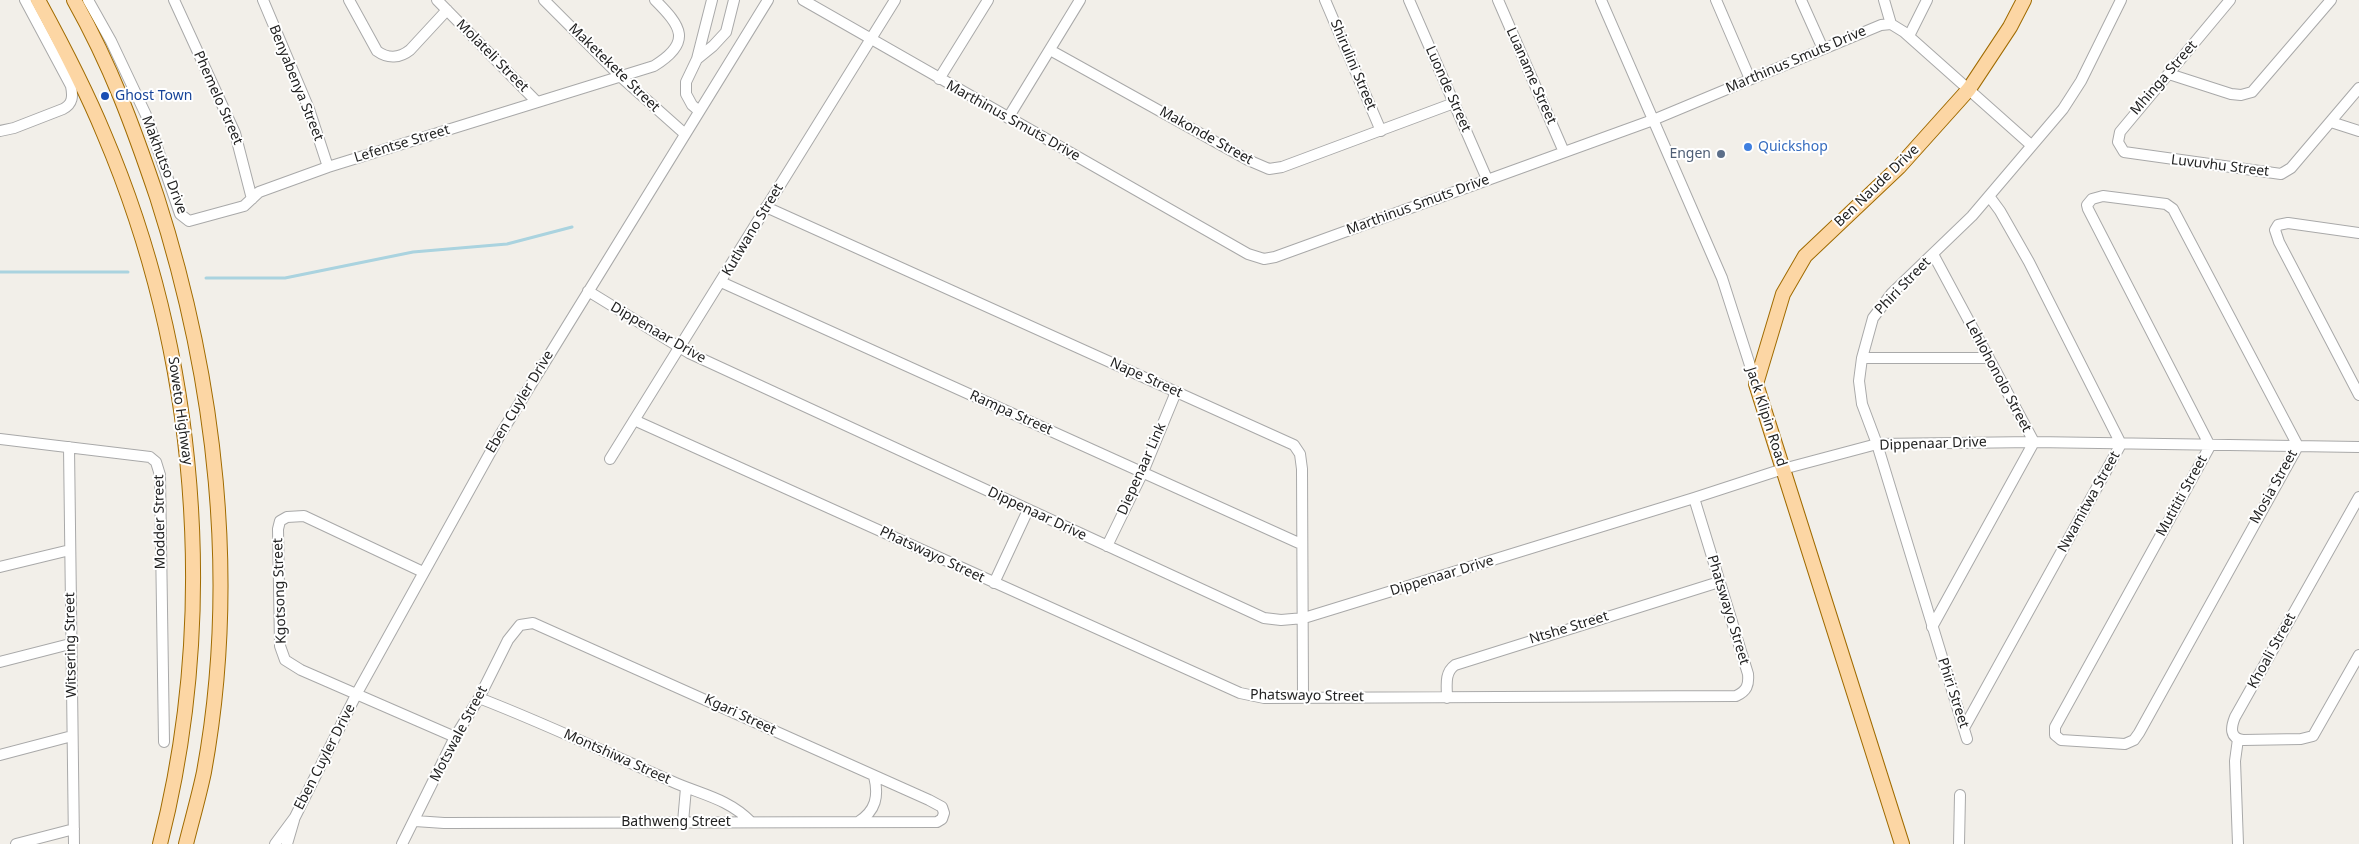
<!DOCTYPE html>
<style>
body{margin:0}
canvas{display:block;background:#f2efe9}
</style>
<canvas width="2359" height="844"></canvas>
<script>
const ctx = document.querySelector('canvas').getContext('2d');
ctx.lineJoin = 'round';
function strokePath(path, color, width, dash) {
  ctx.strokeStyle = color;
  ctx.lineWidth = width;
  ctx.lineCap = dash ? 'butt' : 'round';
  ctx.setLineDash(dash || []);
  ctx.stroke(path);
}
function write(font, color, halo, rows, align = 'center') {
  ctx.font = font + ' "Noto Sans",sans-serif';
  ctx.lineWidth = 4;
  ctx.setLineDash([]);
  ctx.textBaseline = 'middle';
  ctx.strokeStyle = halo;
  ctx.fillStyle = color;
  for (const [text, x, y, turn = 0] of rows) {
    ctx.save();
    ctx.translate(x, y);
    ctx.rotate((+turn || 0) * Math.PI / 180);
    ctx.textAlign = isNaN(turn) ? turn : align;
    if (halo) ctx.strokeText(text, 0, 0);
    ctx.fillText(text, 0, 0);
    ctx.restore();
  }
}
const stream = new Path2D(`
 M0 272H128
 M206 278H285L413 252 507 244 572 227`);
const minor = new Path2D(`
 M88 0 111 41 146 115 180 214 189 221 244 206 259 192 328 167 654 66C693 42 681 26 655 0
 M174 0 235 133 252 199
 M263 0 309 109 328 167
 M349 0 377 51C388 59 400 58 410 50L447 10
 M437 0 537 102
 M544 0 621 77 685 134
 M803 0 1248 254 1264 259 1275 257 1653 120 1881 25 1891 24 1904 32 2031 145
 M1325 0 1381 131
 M1409 0 1487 179
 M1498 0 1564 152
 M1601 0 1722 278 1756 384
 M1716 0 1750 79
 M1801 0 1823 49
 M1884 0 1891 24
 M2230 0 2120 132 2118 142 2124 152 2281 174 2291 168 2359 88
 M1909 36 1927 0
 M1050 50 1248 160 1269 169 1282 167 1454 103
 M697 59 713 46 726 32 734 0
 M2169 74 2231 94 2241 95 2252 92 2331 0
 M939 79 988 0
 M699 111 692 105 686 94V82L697 59 712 0
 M1008 118 1080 0
 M2331 122 2359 131
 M0 131 14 128 63 109C73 104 73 96 71 86L25 0
 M2103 196 2166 204 2173 209 2298 446 2139 733 2134 740 2125 744 2061 740 2055 735V727L2210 446 2088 209 2087 205 2092 199Z
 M766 207 1294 445 1300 454 1302 469 1303 697
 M2359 233 2288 223 2278 225 2275 230 2279 242 2359 395
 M721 282 1301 544
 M588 291 689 353 1264 618 1281 620 1304 618 1694 498 1783 469 1877 444 2034 442 2359 447
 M1862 358H1988
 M634 420 1240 693 1264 698 1736 696C1747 691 1749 685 1748 674L1694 498
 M0 439 150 457 156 462 160 475 164 742
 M69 447 74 844
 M610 459 895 0
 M2359 497 2235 717C2231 727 2229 738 2243 740L2301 739 2313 736 2359 655
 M1107 546 1143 472 1176 392
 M0 567 70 550
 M423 572 304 516 287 517 280 521 278 529 280 646 285 660 301 670 455 737
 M994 583 1028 510
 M1932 627 2034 442 1933 254
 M0 662 70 644
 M479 698C544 723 607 753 671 781 699 794 728 798 751 822
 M1447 698C1447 686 1444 673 1455 665L1719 582
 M1964 728 2121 444 2029 262 2000 211 1989 196
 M1967 739 1877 444 1862 404 1859 381 1862 358 1873 318 1892 293 1972 216 2063 109 2081 81 2121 0
 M2238 739 2235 761 2238 844
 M0 755 72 736
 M683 822 686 788
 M858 822C876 811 879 796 874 776
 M16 844 74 829
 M275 844 295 817 357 693 500 435 768 0
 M287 844 294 820
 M402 844 455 737 479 698 508 640 520 625 533 623 929 800 942 807 944 813 942 819 937 822 444 823 415 821
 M1959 844 1960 795`);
const major = new Path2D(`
 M38 0C62 44 85 88 104 134 198 355 219 612 160 844
 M74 0C111 66 133 126 157 197 216 381 239 580 204 772 199 796 192 820 186 844
 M1902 844 1756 384 1783 294 1805 256 1899 167 1969 89 2010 27 2024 0`);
const markers = [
 [105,96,5,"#1a4fb4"],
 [1748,147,5,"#3f7fe0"],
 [1721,154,5,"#5c6f8a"]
];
const streetNames = [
 ["Molateli Street",492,56,45],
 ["Marthinus Smuts Drive",1796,60,-23],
 ["Shirulini Street",1353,65,67],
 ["Maketekete Street",614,68,44],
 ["Luaname Street",1531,76,66],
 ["Mhinga Street",2164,78,-49],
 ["Benyabenya Street",296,83,68],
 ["Luonde Street",1448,89,66],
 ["Phemelo Street",218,98,66],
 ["Marthinus Smuts Drive",1013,121,29],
 ["Makonde Street",1206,136,29],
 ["Lefentse Street",402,144,-17],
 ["Makhutso Drive",164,165,69],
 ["Luvuvhu Street",2220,166,7],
 ["Ben Naude Drive",1877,186,-44],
 ["Marthinus Smuts Drive",1418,205,-20],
 ["Kutlwano Street",753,230,-59],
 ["Phiri Street",1903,286,-46],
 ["Dippenaar Drive",658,333,30],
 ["Lehlohonolo Street",1998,376,62],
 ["Nape Street",1146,378,24],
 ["Eben Cuyler Drive",520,402,-59],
 ["Soweto Highway",180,411,82],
 ["Rampa Street",1011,413,24],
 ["Jack Klipin Road",1766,417,72],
 ["Dippenaar Drive",1933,444,-2],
 ["Diepenaar Link",1142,469,-66],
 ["Mosia Street",2274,487,-61],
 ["Mutititi Street",2182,496,-61],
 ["Nwamitwa Street",2089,502,-61],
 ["Dippenaar Drive",1037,514,25],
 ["Modder Street",160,522,-91],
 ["Phatswayo Street",932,555,25],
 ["Dippenaar Drive",1442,576,-17],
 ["Kgotsong Street",280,591,-92],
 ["Phatswayo Street",1728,610,73],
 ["Ntshe Street",1569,628,-17],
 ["Witsering Street",71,645,-91],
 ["Khoali Street",2272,651,-61],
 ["Phiri Street",1953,693,72],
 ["Phatswayo Street",1307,696,1],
 ["Kgari Street",740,715,25],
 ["Motswale Street",459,734,-62],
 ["Eben Cuyler Drive",325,757,-63],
 ["Montshiwa Street",617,757,24],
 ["Bathweng Street",676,822]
];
const transitNames = [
 ["Ghost Town",115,96]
];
const shopNames = [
 ["Quickshop",1758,147]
];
const serviceNames = [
 ["Engen",1711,154]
];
strokePath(stream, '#aad3df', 3);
strokePath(minor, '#a9a9a9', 12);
strokePath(major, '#a06b00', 16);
strokePath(minor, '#fff', 10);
strokePath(major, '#fcd6a4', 14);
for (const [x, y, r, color] of markers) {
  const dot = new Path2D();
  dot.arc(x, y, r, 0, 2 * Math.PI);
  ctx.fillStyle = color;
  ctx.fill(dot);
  strokePath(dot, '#fff', 2);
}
write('14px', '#222', '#fff', streetNames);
write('14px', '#164399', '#fff', transitNames, 'left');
write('14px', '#366cbe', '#fff', shopNames, 'left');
write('14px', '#4e5e75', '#fff', serviceNames, 'right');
</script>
